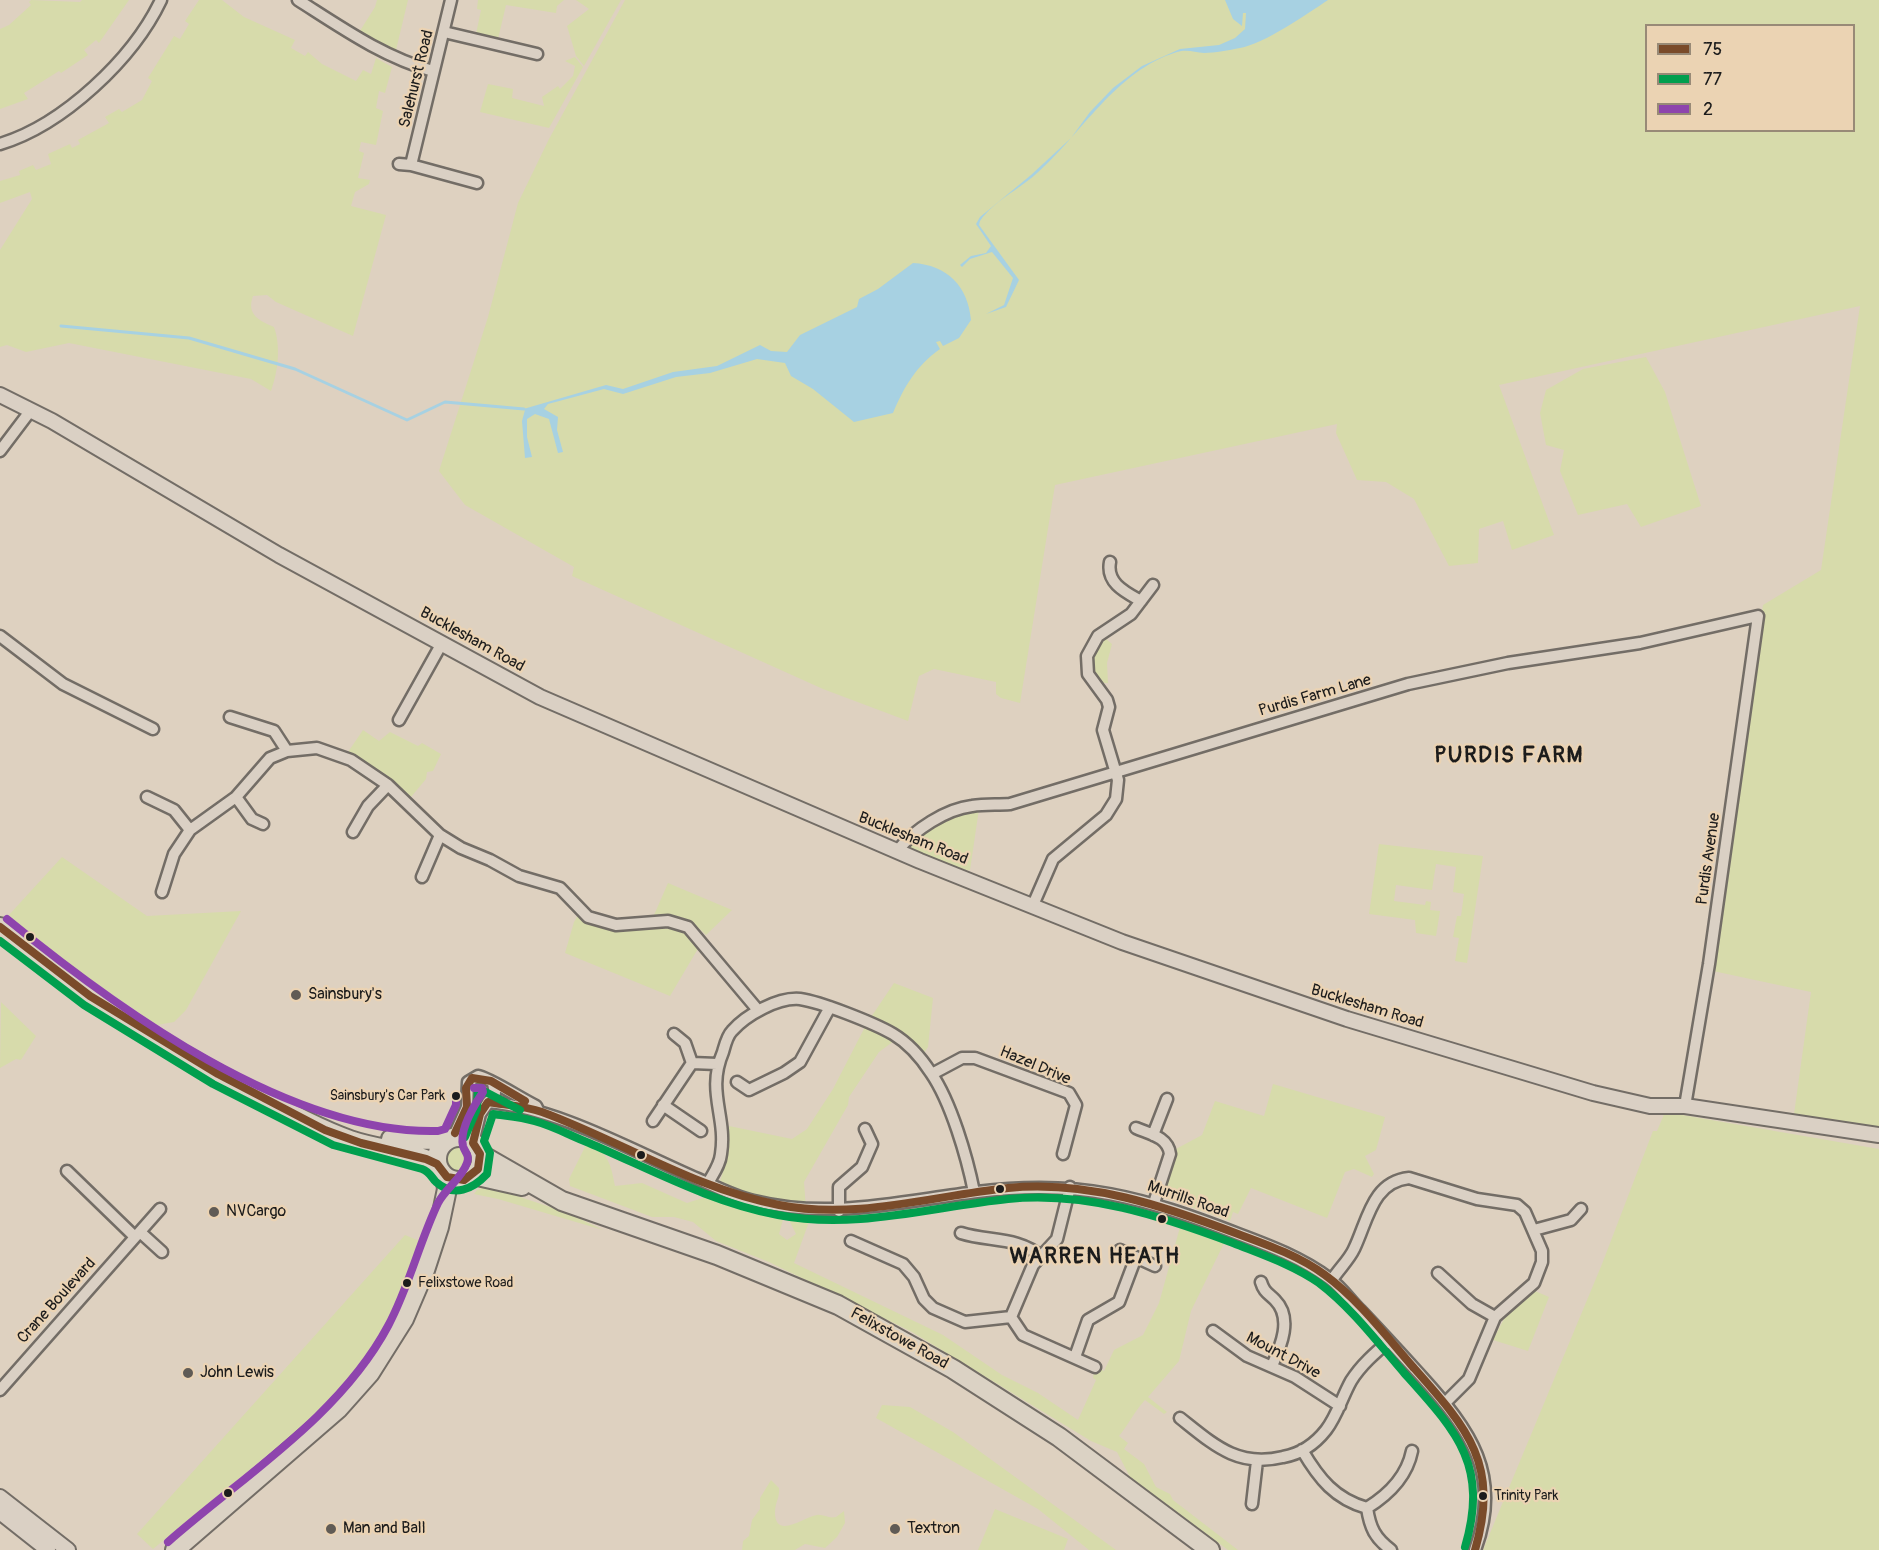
<!DOCTYPE html>
<style>
body{margin:0}
#map{position:relative;width:1879px;height:1550px;overflow:hidden;background:#ded1c0;font-family:Pangolin,sans-serif}
canvas{display:block}
.legend{position:absolute;left:1645px;top:24px;width:210px;height:108px;box-sizing:border-box;background:#ebd3b3;border:2px solid #988a77;margin:0;padding:8px 10px;list-style:none;font-size:18px;color:#1c1c1c}
.legend li{display:flex;align-items:center;gap:12px;height:30px}
.legend b{width:30px;border:2px solid #988a77}
</style>
<div id="map">
<canvas width="1879" height="1550"></canvas>
<ul class="legend">
<li><b style="height:8px;background:#7a4b2a"></b>75</li>
<li><b style="height:8px;background:#019f4e"></b>77</li>
<li><b style="height:8px;background:#8e44ad"></b>2</li>
</ul>
</div>
<script>
const ctx = document.querySelector('canvas').getContext('2d');
ctx.lineJoin = 'round';
function fillPath(path, color) {
  ctx.fillStyle = color;
  ctx.fill(path, 'evenodd');
}
function strokePath(path, color, width, dash) {
  ctx.strokeStyle = color;
  ctx.lineWidth = width;
  ctx.lineCap = dash ? 'butt' : 'round';
  ctx.setLineDash(dash || []);
  ctx.stroke(path);
}
function write(font, color, halo, rows, align = 'center') {
  ctx.font = font + ' Pangolin,sans-serif';
  ctx.lineWidth = 4.5;
  ctx.setLineDash([]);
  ctx.textBaseline = 'middle';
  ctx.strokeStyle = halo;
  ctx.fillStyle = color;
  for (const [text, x, y, turn = 0] of rows) {
    ctx.save();
    ctx.translate(x, y);
    ctx.rotate((+turn || 0) * Math.PI / 180);
    ctx.textAlign = isNaN(turn) ? turn : align;
    if (halo) ctx.strokeText(text, 0, 0);
    ctx.fillText(text, 0, 0);
    ctx.restore();
  }
}
const green = new Path2D(`
 M31 0 80 2 82 0H129L99 43 96 40 84 50 88 55 61 73 59 71 24 93 28 99 0 109V29L9 25 31 5 29 2Z
 M199 0H222L244 17 295 40 291 48 305 56 308 52 322 64 356 81 363 70 371 74 376 58 392 67 385 93 379 91 376 108 383 111 376 145 361 142 359 151 364 153 358 178 370 180 369 184 355 192 351 206 386 215 353 336 276 302 267 295 253 296C246 315 260 321 274 327 281 346 278 372 271 391L251 379 69 343 26 352 7 345 0 347V250L32 199 30 192 0 203V181L20 175 19 171 33 165 36 170 51 164 48 154 70 144 72 148 80 144 78 140 109 123 105 117 119 109 122 112 142 100 152 81 148 78 174 36 180 39 189 24 185 21Z
 M377 0H408L395 54 358 34 375 7Z
 M478 0H564L557 6 556 13 506 5 498 39 476 34 481 10 477 9Z
 M576 0H621L584 66 576 56 567 26 589 9Z
 M625 0H1879V1129L1794 1114 1811 992 1713 971 1763 605 1821 570 1860 306 1499 385 1554 535 1512 550 1503 521 1479 529 1478 563 1449 566 1414 499 1386 482 1357 480 1336 433 1337 424 1055 485 1020 703 1001 698 996 694V682L934 669 919 676 908 721 823 689 572 576 574 567 465 505 439 471 488 317 518 203 549 139ZM1646 26H1854V130H1646Z
 M575 57 583 67 549 128 480 112 488 84 513 89 512 98 544 106 542 97 558 86 560 89 573 76 575 66 565 61Z
 M1646 357 1665 392 1701 506 1641 527 1627 504 1578 515 1560 471 1564 450 1546 445 1540 413 1546 390 1583 369Z
 M1105 638 1112 644 1107 663 1108 683H1098C1086 669 1092 650 1105 638Z
 M363 730 379 741 390 732 418 746 422 743 441 754 433 771 427 772 426 779 411 797 385 774 348 752Z
 M979 809 970 870 965 871 912 850 910 846C914 828 963 812 979 809Z
 M1379 844 1483 856 1467 963 1455 961 1459 938 1453 937 1457 916H1461L1464 894 1453 892 1456 867 1436 864 1432 890 1396 885 1394 901 1425 905 1426 901 1431 902 1430 910 1440 911 1436 936 1416 933 1415 920 1369 914Z
 M62 857 147 916 241 911 186 1010 174 1022 157 1025 75 969 8 916Z
 M668 883 732 910 706 935C691 919 676 912 654 915Z
 M578 915 611 931 676 928 688 935 699 947 670 996 565 953 574 922Z
 M894 983 933 998 928 1047 920 1059 898 1038 879 1052 849 1097 848 1105 804 1182 806 1209 718 1188 728 1155 729 1126 792 1139 807 1129 833 1089 867 1023Z
 M1 1002 36 1036 21 1060 16 1059 0 1068Z
 M1273 1084 1385 1117 1376 1150 1365 1156 1374 1174 1372 1177 1354 1169 1345 1172 1327 1218 1251 1188 1238 1214 1233 1212 1230 1221 1163 1197 1174 1150 1202 1135 1215 1101 1264 1116Z
 M1665 1112 1879 1149V1550H1483L1602 1264 1653 1131H1657Z
 M587 1143C608 1152 611 1164 615 1186L642 1183 687 1203 712 1195 755 1210 784 1216 779 1234 787 1240 796 1234 788 1218 810 1219 794 1263 943 1335 1002 1375 1038 1393 1078 1420 1096 1380 1093 1378 1095 1367 1104 1371 1114 1350 1143 1335 1159 1303 1182 1220 1227 1237 1191 1311 1179 1361 1148 1397 1167 1412 1164 1414 1145 1400C1134 1412 1129 1424 1119 1436L1128 1443 1124 1449 1144 1464 1156 1487 1170 1494 1173 1500 1238 1550H1228L1130 1477 1117 1452 1091 1441 912 1332 769 1262 716 1241 693 1222 674 1217H652L570 1186 569 1179Z
 M446 1159a13 13 0 1 1 26 0a13 13 0 1 1-26 0Z
 M487 1186 568 1213 603 1230 498 1199 474 1194 477 1190Z
 M405 1235 422 1242 405 1292 395 1313 378 1342 347 1384 314 1417 153 1549 137 1534Z
 M1535 1291 1549 1297 1528 1351 1493 1340 1506 1315Z
 M882 1405 910 1407 953 1432 1116 1550H1089L1038 1509 876 1418Z
 M771 1480 779 1488C780 1497 775 1503 775 1512 775 1541 805 1516 817 1515 823 1514 829 1519 836 1517L844 1511 845 1523 837 1537 825 1548 805 1544 795 1550H742L743 1541 749 1536 752 1520 760 1509V1498Z
 M995 1509 1068 1539 1064 1550H978Z`);
const water = new Path2D(`
 M1225 0H1328C1307 14 1264 44 1240 48 1229 50 1215 53 1204 53 1195 52 1186 49 1177 52 1115 71 1082 134 1036 174 1018 190 994 201 980 221L979 225 1019 280 1006 307 986 314 1004 305 1013 278 992 252 970 259 962 267 960 265 971 256 986 253 991 246 976 224 980 217 1031 175 1071 138 1090 112 1113 88 1142 66 1180 49 1219 45 1235 38 1245 29 1246 13H1243L1242 26 1233 19Z
 M913 263C947 265 968 286 971 320L959 338 943 346 940 341 936 342 940 349C916 366 904 387 893 413L854 422 813 389 791 376 785 363 757 359 710 373 676 377 623 394 604 389 548 404 544 409 558 417 557 430 563 452 558 453 549 419 535 414 527 419V437L532 457 525 458 522 421 525 410H520L606 385 623 389 673 372 717 366 760 345 771 351 787 352 800 335 857 307 859 299 878 289Z`);
const stream = new Path2D(`
 M61 326 189 338 295 369 407 420 445 402 524 409`);
const minor = new Path2D(`
 M298 0C342 28 383 57 433 71
 M444 32 537 54
 M0 144C63 125 133 59 161 0
 M399 164 411 165 477 183
 M411 165 451 0
 M0 451 31 410
 M1110 562C1106 583 1125 592 1141 601
 M0 636 63 684 153 729
 M230 717 274 731 287 751
 M399 720 442 643
 M147 797 174 810 190 830
 M236 797 252 819 263 824
 M353 832 368 806 388 785
 M898 850C914 830 946 809 972 806 985 804 997 805 1010 804L1408 684 1508 663 1640 643 1758 616 1709 964 1685 1106
 M422 877 440 835
 M162 892 174 854 190 830 236 797 270 758 287 751 317 748 351 760 388 785 440 835 461 848 490 860 519 876 560 888 588 917 616 925 668 921 688 927 757 1009
 M1033 905 1053 859 1106 815 1116 799 1118 780 1103 730 1109 707 1107 700 1088 674 1087 656 1098 636 1131 614 1153 585
 M674 1034 685 1043 692 1063
 M932 1074 962 1058H975L1069 1093 1076 1105 1063 1154
 M737 1082 749 1090 784 1073 800 1062 830 1007
 M488 1102C558 1108 633 1151 698 1179 716 1187 735 1197 754 1201 830 1220 902 1201 977 1192 1081 1179 1142 1197 1238 1234 1270 1246 1302 1258 1330 1279 1341 1287 1350 1300 1360 1310 1381 1332 1401 1354 1422 1377 1470 1430 1503 1475 1475 1550
 M663 1105 701 1131
 M653 1121 692 1063 717 1064
 M1136 1128C1150 1134 1168 1137 1170 1154L1154 1203
 M1153 1135 1167 1099
 M453 1138 467 1107 468 1082 478 1076C488 1077 523 1100 536 1106L538 1110
 M473 1143 480 1114 495 1093 493 1083
 M67 1171 135 1237
 M708 1183C713 1174 720 1165 721 1154 727 1116 706 1092 723 1052 725 1045 727 1036 732 1031 746 1015 778 997 800 999 821 1002 874 1023 893 1034 908 1043 922 1059 931 1073 951 1102 967 1157 974 1192
 M1070 1187 1057 1239 1033 1265 1011 1317 1023 1335 1095 1367
 M839 1211V1187L862 1167 872 1144 865 1129
 M1534 1230 1571 1220 1581 1209
 M140 1232 162 1252
 M961 1233C989 1242 1017 1236 1042 1257
 M851 1241 903 1264 914 1277 924 1299 933 1308 965 1322 1011 1317
 M1120 1250 1155 1266
 M1438 1273 1472 1304 1495 1317
 M1332 1280C1338 1270 1349 1260 1354 1249 1368 1220 1372 1182 1409 1178L1477 1199 1517 1205 1525 1212 1542 1251V1262L1534 1283 1495 1317 1469 1379 1445 1403
 M1261 1282C1264 1292 1268 1293 1275 1300 1293 1318 1281 1346 1272 1366
 M1213 1331 1247 1356 1295 1377 1340 1406
 M1075 1357 1088 1320 1119 1302 1136 1257
 M0 1390 160 1209
 M1180 1418C1214 1445 1238 1468 1283 1457 1300 1454 1315 1444 1326 1430 1337 1416 1342 1397 1351 1381 1361 1365 1375 1353 1389 1341
 M1302 1450C1319 1479 1335 1499 1367 1508 1388 1495 1407 1476 1412 1451
 M1252 1504 1257 1461
 M1367 1508C1370 1528 1375 1538 1391 1550`);
const tertiary = new Path2D(`
 M0 395 52 421 279 555 540 697 920 861 1122 942 1347 1019 1593 1093 1650 1106H1685L1879 1135
 M0 1497 68 1550
 M0 1512 48 1550`);
const primary = new Path2D(`
 M0 927C76 993 163 1046 251 1092 283 1109 316 1128 350 1140 379 1150 408 1150 437 1164
 M437 1159a22 22 0 1 1 44 0a22 22 0 1 1-44 0Z
 M391 1139 448 1140
 M480 1154 562 1201 717 1255 838 1305 953 1369 1059 1437 1210 1550
 M473 1175 522 1186
 M175 1550 338 1409 370 1373 404 1319 425 1270 439 1227 447 1189 445 1176`);
const bus1 = new Path2D(`
 M0 927 90 996 218 1074 325 1130 361 1143 426 1159 437 1164 447 1177 464 1180 478 1169 480 1154 473 1143 480 1114 488 1102C505 1105 525 1106 542 1112 621 1141 695 1189 779 1205 856 1220 932 1196 1008 1188 1088 1180 1164 1206 1238 1234 1268 1245 1299 1256 1325 1275 1359 1300 1386 1336 1413 1367 1468 1429 1500 1464 1475 1550
 M455 1133 467 1107 466 1088 472 1078 491 1081 525 1101`);
const bus2 = new Path2D(`
 M0 941 84 1005 213 1084 333 1145 422 1169C430 1172 431 1177 436 1182 454 1198 473 1189 487 1174L490 1153 484 1141 493 1114C506 1116 521 1117 534 1121 553 1126 571 1136 589 1143 650 1169 712 1203 778 1215 855 1230 931 1207 1008 1199 1086 1191 1161 1216 1233 1243 1263 1255 1293 1265 1319 1283 1352 1308 1378 1343 1405 1374 1457 1432 1489 1465 1465 1547
 M465 1137 477 1109 478 1088 520 1110`);
const bus3 = new Path2D(`
 M7 919C117 1009 290 1135 438 1131L445 1129 456 1105V1096
 M168 1542C243 1476 340 1416 388 1326 409 1287 419 1243 438 1203 446 1188 462 1178 467 1163 470 1155 465 1153 463 1146 459 1130 475 1104 483 1092L482 1088H474`);
const markers = [
 [30,937,5,"#1c1c1c"],
 [296,995,6,"#605b55"],
 [456,1096,5,"#1c1c1c"],
 [641,1155,5,"#1c1c1c"],
 [1000,1189,5,"#1c1c1c"],
 [214,1212,6,"#605b55"],
 [1162,1219,5,"#1c1c1c"],
 [407,1283,5,"#1c1c1c"],
 [188,1373,6,"#605b55"],
 [228,1493,5,"#1c1c1c"],
 [1483,1496,5,"#1c1c1c"],
 [331,1529,6,"#605b55"],
 [895,1529,6,"#605b55"]
];
const busNames = [
 ["Sainsbury's Car Park",445,1096,"right"],
 ["Felixstowe Road",418,1283],
 ["Trinity Park",1494,1496]
];
const streetNames = [
 ["Salehurst Road",417,79,-76],
 ["Bucklesham Road",472,640,29],
 ["Purdis Farm Lane",1315,696,-16],
 ["Bucklesham Road",913,839,22],
 ["Purdis Avenue",1709,859,-82],
 ["Bucklesham Road",1367,1007,17],
 ["Hazel Drive",1035,1066,23],
 ["Murrills Road",1188,1200,19],
 ["Crane Boulevard",57,1301,-48],
 ["Felixstowe Road",899,1339,29],
 ["Mount Drive",1283,1356,28]
];
const poiNames = [
 ["Sainsbury's",308,995],
 ["NVCargo",226,1212],
 ["John Lewis",200,1373],
 ["Man and Ball",343,1529],
 ["Textron",907,1529]
];
const districtNames = [
 ["PURDIS FARM",1509,756],
 ["WARREN HEATH",1095,1257]
];
fillPath(green, '#d7dbab');
fillPath(water, '#a7d1e2');
strokePath(stream, '#a7d1e2', 3);
strokePath(minor, '#736d66', 15);
strokePath(tertiary, '#736d66', 18);
strokePath(primary, '#736d66', 22);
strokePath(minor, '#dad0c4', 10);
strokePath(tertiary, '#dad0c4', 14);
strokePath(primary, '#dbd2c4', 18);
strokePath(bus1, '#7a4b2a', 8);
strokePath(bus2, '#019f4e', 8);
strokePath(bus3, '#8e44ad', 8);
for (const [x, y, r, color] of markers) {
  const dot = new Path2D();
  dot.arc(x, y, r, 0, 2 * Math.PI);
  ctx.fillStyle = color;
  ctx.fill(dot);
  strokePath(dot, '#ebd3b3', 2);
}
write('14px', '#1c1c1c', '#ebd3b3', busNames, 'left');
write('16px', '#1c1c1c', '#ebd3b3', streetNames);
write('16px', '#1c1c1c', '#ebd3b3', poiNames, 'left');
ctx.letterSpacing = '1.5px';
write('bold 22px', '#1c1c1c', '#ebd3b3', districtNames);
ctx.letterSpacing = '0px';
</script>
